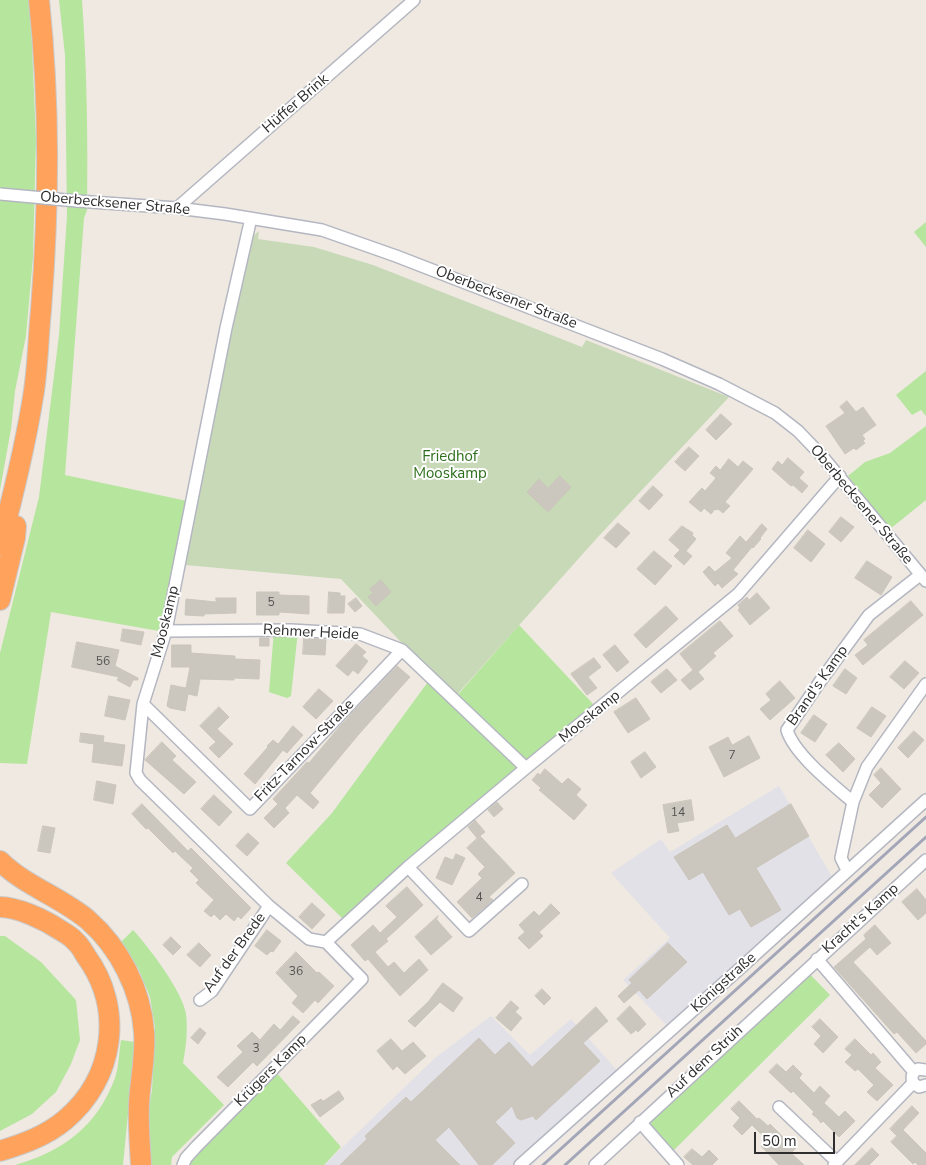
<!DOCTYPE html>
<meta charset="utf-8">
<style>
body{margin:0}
#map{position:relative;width:926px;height:1165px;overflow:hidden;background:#efe9e1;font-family:"Nunito Sans",sans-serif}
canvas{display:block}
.scale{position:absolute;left:754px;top:1132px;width:81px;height:22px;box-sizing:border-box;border:2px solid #2e2e2e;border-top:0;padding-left:6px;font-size:15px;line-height:18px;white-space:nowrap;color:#2e2e2e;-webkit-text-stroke:4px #fff;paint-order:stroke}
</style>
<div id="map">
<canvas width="926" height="1165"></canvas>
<div class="scale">50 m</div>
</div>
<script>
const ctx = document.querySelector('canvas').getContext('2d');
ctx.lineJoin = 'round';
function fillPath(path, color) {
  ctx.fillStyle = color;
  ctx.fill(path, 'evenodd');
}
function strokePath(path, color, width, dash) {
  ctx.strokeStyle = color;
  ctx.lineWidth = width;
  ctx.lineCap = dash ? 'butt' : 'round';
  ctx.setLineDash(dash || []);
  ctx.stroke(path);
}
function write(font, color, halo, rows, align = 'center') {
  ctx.font = font + ' "Nunito Sans",sans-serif';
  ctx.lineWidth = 4;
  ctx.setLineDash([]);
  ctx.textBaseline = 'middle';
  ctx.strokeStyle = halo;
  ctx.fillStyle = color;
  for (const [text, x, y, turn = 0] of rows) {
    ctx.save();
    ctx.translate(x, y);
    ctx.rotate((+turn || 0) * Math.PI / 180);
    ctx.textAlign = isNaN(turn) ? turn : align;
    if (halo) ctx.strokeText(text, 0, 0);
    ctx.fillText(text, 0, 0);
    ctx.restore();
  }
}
const industrial = new Path2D(`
 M779 786 838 887 675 1034 623 980 670 938 611 873 661 839 670 852Z
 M491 1016 530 1055 571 1019 625 1079 608 1096 532 1165H324L435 1058Z`);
const green = new Path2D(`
 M0 0H30L36 139 33 257 26 336 15 391 11 429 0 490Z
 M59 0H82C87 70 88 140 87 210L84 218 65 475 187 501 159 631 51 612 27 764 0 763V653L39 497 59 335 67 216 65 55Z
 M926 222V247L914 232Z
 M926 371V416L921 410 912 415 896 395Z
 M926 426V500L890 529 848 476 865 462 890 453Z
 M519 625 595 706 344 920 286 863 332 813 433 675 455 698Z
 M274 630 298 631 291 696 287 698 269 692Z
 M133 930C148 946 183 992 186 1014 188 1030 186 1047 183 1063L224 1105 172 1157 171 1165H147L146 1123 152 1090 155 1028 150 997 138 968 121 942Z
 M0 936H5L41 962 76 1000 80 1040 71 1064 56 1092 32 1114 0 1131Z
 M802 966 830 995 666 1158 633 1125Z
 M121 1040 135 1042 123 1165H15C64 1151 97 1126 115 1078 119 1066 119 1052 121 1040Z
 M276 1072 341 1147 324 1165H190L191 1158Z`);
const cemetery = new Path2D(`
 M259 231 258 239 314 247 373 265 582 347 586 340 729 397 597 538 454 698 341 579 174 564 252 237Z`);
const building = new Path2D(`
 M847 401 856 412 863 407 876 425 862 435 865 439 863 441 865 443 856 450 854 448 845 454 826 426 845 413 840 407Z
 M721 414 732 424 716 440 706 430Z
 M689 447 699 456 685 471 675 462Z
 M788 458 804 472 799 478 808 486 802 493 793 485 791 486 772 469 778 461 782 465Z
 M729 459 738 467 743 461 753 469 725 502 730 506 723 513 718 509 716 510 715 509 711 514 704 508 701 512 689 502 702 488 705 491 716 478 710 473 716 466 720 470Z
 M560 476 571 487 548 512 527 492 539 479 548 488Z
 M653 486 663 495 649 510 639 501Z
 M841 517 854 527 841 542 829 532Z
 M618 523 630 533 616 548 604 538Z
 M762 524 767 529 760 538 761 539 753 548 752 547 733 570 738 574 722 588 718 583 715 586 703 572 709 566 715 572 732 558 726 553 740 536 746 542Z
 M682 526 693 533 692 535 696 539 686 551 692 556 684 565 674 556 680 550 669 540Z
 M808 530 825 544 811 562 794 548Z
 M654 551 672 566 655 585 637 569Z
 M867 561 892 577 881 595 855 578Z
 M381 580 391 592 376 606 368 597 373 593 370 589Z
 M257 592H279V595L309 596V614L279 612V615H257Z
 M329 592 340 593V596H345L344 613H328Z
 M757 593 770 608 750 625 738 610 740 608 738 605 747 597 749 600Z
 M216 598H236V613L204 614V616L185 615 186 599 216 602Z
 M356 598 362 606 355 612 348 604Z
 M911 601 923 615 863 665 855 655 868 645 864 640Z
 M666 606 678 619 646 648 634 635Z
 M720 621 733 636 713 653 716 656 698 672 704 679 690 690 681 680 693 670 680 654Z
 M123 629 144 632 141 645 121 641Z
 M260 638H269V646H260Z
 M304 638 326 640 325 655 303 654Z
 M77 642 119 650 115 666 138 678V680H133L130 687 117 680 119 677 72 667Z
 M356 644 366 652 362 656 368 661 358 674 353 670 348 676 336 666Z
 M172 645H191V653L235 656V659L260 660 259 679 234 678V680L200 679 197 696 188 694 185 711 170 708 167 706 171 685 186 688 190 667H172Z
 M615 645 629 662 617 672 603 655Z
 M594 658 601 667 588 677 597 688 587 695 571 674Z
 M905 661 919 673 904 689 890 677Z
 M397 666 410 677 359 734 310 793 319 802 313 809 297 795 285 808 289 813 274 828 264 818 278 804 273 799 307 762 309 763 340 726Z
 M667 669 677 680 661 693 651 682Z
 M845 669 857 678 846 694 833 686Z
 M780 681 795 698 770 720 760 709 771 700 766 694Z
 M319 689 333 701 316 719 303 707Z
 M109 696 130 700 125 720 105 716Z
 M636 698 650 719 628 733 614 712Z
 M219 707 229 717 217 729 233 744 219 758 209 748 216 742 200 726Z
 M872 707 886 716 871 737 857 728Z
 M814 715 827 724 815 742 801 733Z
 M293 726 303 735 287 753 283 750 255 784 244 774 268 747 267 746 273 740 278 744Z
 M914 731 924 740 908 758 898 748Z
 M81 733 104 736 103 742 125 745 122 766 92 762 94 744 80 742Z
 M749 736 760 758 724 777 709 747 728 737 732 745Z
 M162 742 176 756 172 760 196 782 184 794 145 760Z
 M839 743 855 759 843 772 826 755Z
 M645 752 656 767 641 778 631 762Z
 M881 768 901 789 882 808 869 795 881 783 874 775Z
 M545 769 562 784 568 778 581 789 576 795 587 805 574 820 539 790 541 788 532 780 538 773 540 775Z
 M97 781 116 785 113 804 94 800Z
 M214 795 232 812 219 826 201 809Z
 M691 800 694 820 677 823 679 831 668 833 663 805Z
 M497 802 503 809 494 817 488 810Z
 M142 804 188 851 191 848 251 908 241 919 238 916 234 921 226 914 220 920 214 914 211 917 204 911 214 900 196 883 199 880 190 871 193 868 175 851 173 853 148 828 146 829 132 814Z
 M791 804 809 836 756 868 781 910 751 927 740 909 729 915 703 872 689 880 674 857 727 825 735 838Z
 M475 820 485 832 477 838 468 827Z
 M43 826 55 828 50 853 38 851Z
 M248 833 259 843 247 856 236 846Z
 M480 836 515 873 489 897 493 900 472 918 457 902 482 878 478 874 485 867 467 848Z
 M456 854 465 858 452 885 436 878 445 857 453 860Z
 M407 887 423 905 396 930 386 939 388 941 375 952 388 967 394 962 404 973 419 959 428 970 400 996 368 959 365 961 351 945 373 925 380 933 397 917 386 906Z
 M917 889 926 900V913L918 920 902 902Z
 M312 903 325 915 312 929 299 917Z
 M551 904 560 913 539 932 543 936 529 949 518 938 525 932 519 925 534 911 539 916Z
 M438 916 436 921 437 920 452 937 431 955 415 937Z
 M875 925 891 943 877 955 870 947 853 962 926 1041V1044L916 1053 897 1032 894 1034 834 967 866 939 864 935Z
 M267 930 281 941 273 952 271 951 267 955 255 946Z
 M171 937 181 947 173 955 163 945Z
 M199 943 211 955 200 967 187 955Z
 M668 943 687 962 647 999 639 990 624 1003 618 996 632 983 629 980Z
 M296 952 317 973 319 972 334 986 318 1003 315 1000 303 1013 292 1003 298 996 276 973Z
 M443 983 463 998 453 1012 440 1002 415 1027 408 1021 428 1002Z
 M542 989 551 998 544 1005 535 996Z
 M511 1001 519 1008 515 1012 522 1018 511 1031 496 1018Z
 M630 1006 646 1024 638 1032 636 1030 631 1034 617 1019Z
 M596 1007 608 1021 583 1043 600 1061 536 1120 533 1116 521 1120 517 1118 512 1106 495 1122 515 1143 492 1165H479L449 1127 435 1140 460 1165H340L367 1139 365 1136 406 1097 411 1102 479 1038 495 1055 509 1042 532 1067Z
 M293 1016 300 1022 257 1066 253 1062 228 1087 217 1077 243 1052 237 1046 252 1032 260 1040 274 1024 280 1030Z
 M820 1019 838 1037 823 1053 814 1044 821 1036 812 1027Z
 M200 1028 206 1033 198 1044 191 1038Z
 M391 1039 402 1051 413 1042 426 1056 405 1074 397 1066 393 1070 377 1051Z
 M855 1039 871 1055 873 1053 881 1062 875 1068 893 1085 877 1101 867 1092 874 1085 858 1069 855 1071 845 1062 852 1055 845 1049Z
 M777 1064 786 1072 793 1065 802 1074 799 1078 814 1093 820 1086 830 1096 824 1103 839 1117 845 1111 855 1121 839 1137 823 1121 821 1123 817 1118 812 1114 814 1112 793 1091 791 1093 769 1072Z
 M339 1091 344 1099 320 1117 311 1105 321 1099 323 1101Z
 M739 1101 757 1119 759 1118 768 1126 770 1124 786 1140 788 1138 797 1147 791 1153 804 1165H779L761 1146 767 1140 752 1125 742 1135 733 1126 740 1118 731 1109Z
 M912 1106 919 1113 897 1136 890 1129Z
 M903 1130 926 1153V1165H918L915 1162 913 1164 891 1142Z
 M872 1148 879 1155 869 1165H855Z
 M692 1149 702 1157 709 1150 718 1159 712 1165H693L684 1157Z`);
const street = new Path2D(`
 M77 201 177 208 225 214 322 230 396 256 662 359 719 384 775 413 798 431 822 456 926 581
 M177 208 414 0
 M251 218 226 328 166 631 143 704 136 773 140 780 269 906 309 939 326 942 408 867 526 768 738 594 840 476
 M166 631 291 630 360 634 402 650 526 768
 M143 704 250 809 402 650
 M853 802C833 785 794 754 787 730L819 683 869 615 920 575
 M408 867 469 931 522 884
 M847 870 841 858 853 802 867 767 926 684
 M817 959 914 1072
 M200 1000 212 991 269 906
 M926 1070 918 1069C912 1073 911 1076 913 1083L919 1087 926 1085
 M779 1107 837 1162
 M640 1122 678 1165
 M183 1165 186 1158 196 1147 362 979 326 942
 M520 1165 736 972 926 800
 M595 1165 926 860
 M834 1165 913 1083`);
const highway = new Path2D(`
 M0 545C13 496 25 447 33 397 38 369 38 339 41 310 49 204 50 106 39 0
 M0 600 15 538 16 526
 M0 861C25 886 61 897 88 920 120 948 141 990 144 1032 146 1055 140 1081 139 1104 138 1124 140 1145 141 1165
 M0 907C18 907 45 920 60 930 65 933 71 936 75 941 80 945 83 951 86 956 124 1008 115 1078 65 1120 46 1136 23 1144 0 1151`);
const rail = new Path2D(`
 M543 1165 926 817
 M565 1165 926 837`);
const streetBridge = new Path2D(`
 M0 194 77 201`);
const numberNames = [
 ["5",271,603],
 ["56",103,662],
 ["7",732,756],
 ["14",678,813],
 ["4",479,898],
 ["36",296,972],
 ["3",256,1049]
];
const streetNames = [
 ["Hüffer Brink",296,104,-41],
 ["Oberbecksener Straße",115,204,5],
 ["Oberbecksener Straße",506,298,21],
 ["Oberbecksener Straße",861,505,50],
 ["Mooskamp",166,622,-76],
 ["Rehmer Heide",311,633,3],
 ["Brand's Kamp",818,686,-55],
 ["Mooskamp",590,717,-39],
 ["Fritz-Tarnow-Straße",305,751,-46],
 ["Kracht's Kamp",861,919,-42],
 ["Auf der Brede",235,953,-54],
 ["Königstraße",724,983,-42],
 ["Auf dem Strüh",705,1062,-43],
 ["Krügers Kamp",271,1071,-45]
];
const parkNames = [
 ["Friedhof",450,457],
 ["Mooskamp",450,474]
];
fillPath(industrial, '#e3e1e8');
fillPath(green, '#b6e59e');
fillPath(cemetery, '#c8d9b8');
fillPath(building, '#cbc7bf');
strokePath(building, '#cbc5ba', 1);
strokePath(street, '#b4b7c1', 14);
strokePath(highway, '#c9c9c9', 22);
strokePath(street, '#fff', 11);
strokePath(highway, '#ffa35c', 20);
strokePath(rail, '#a3a6b8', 3);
strokePath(streetBridge, '#b4b7c1', 14, []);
strokePath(streetBridge, '#fff', 11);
write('12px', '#555452', null, numberNames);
write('15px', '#2e2e2e', '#fff', streetNames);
write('15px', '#2c6e1b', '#fff', parkNames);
</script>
